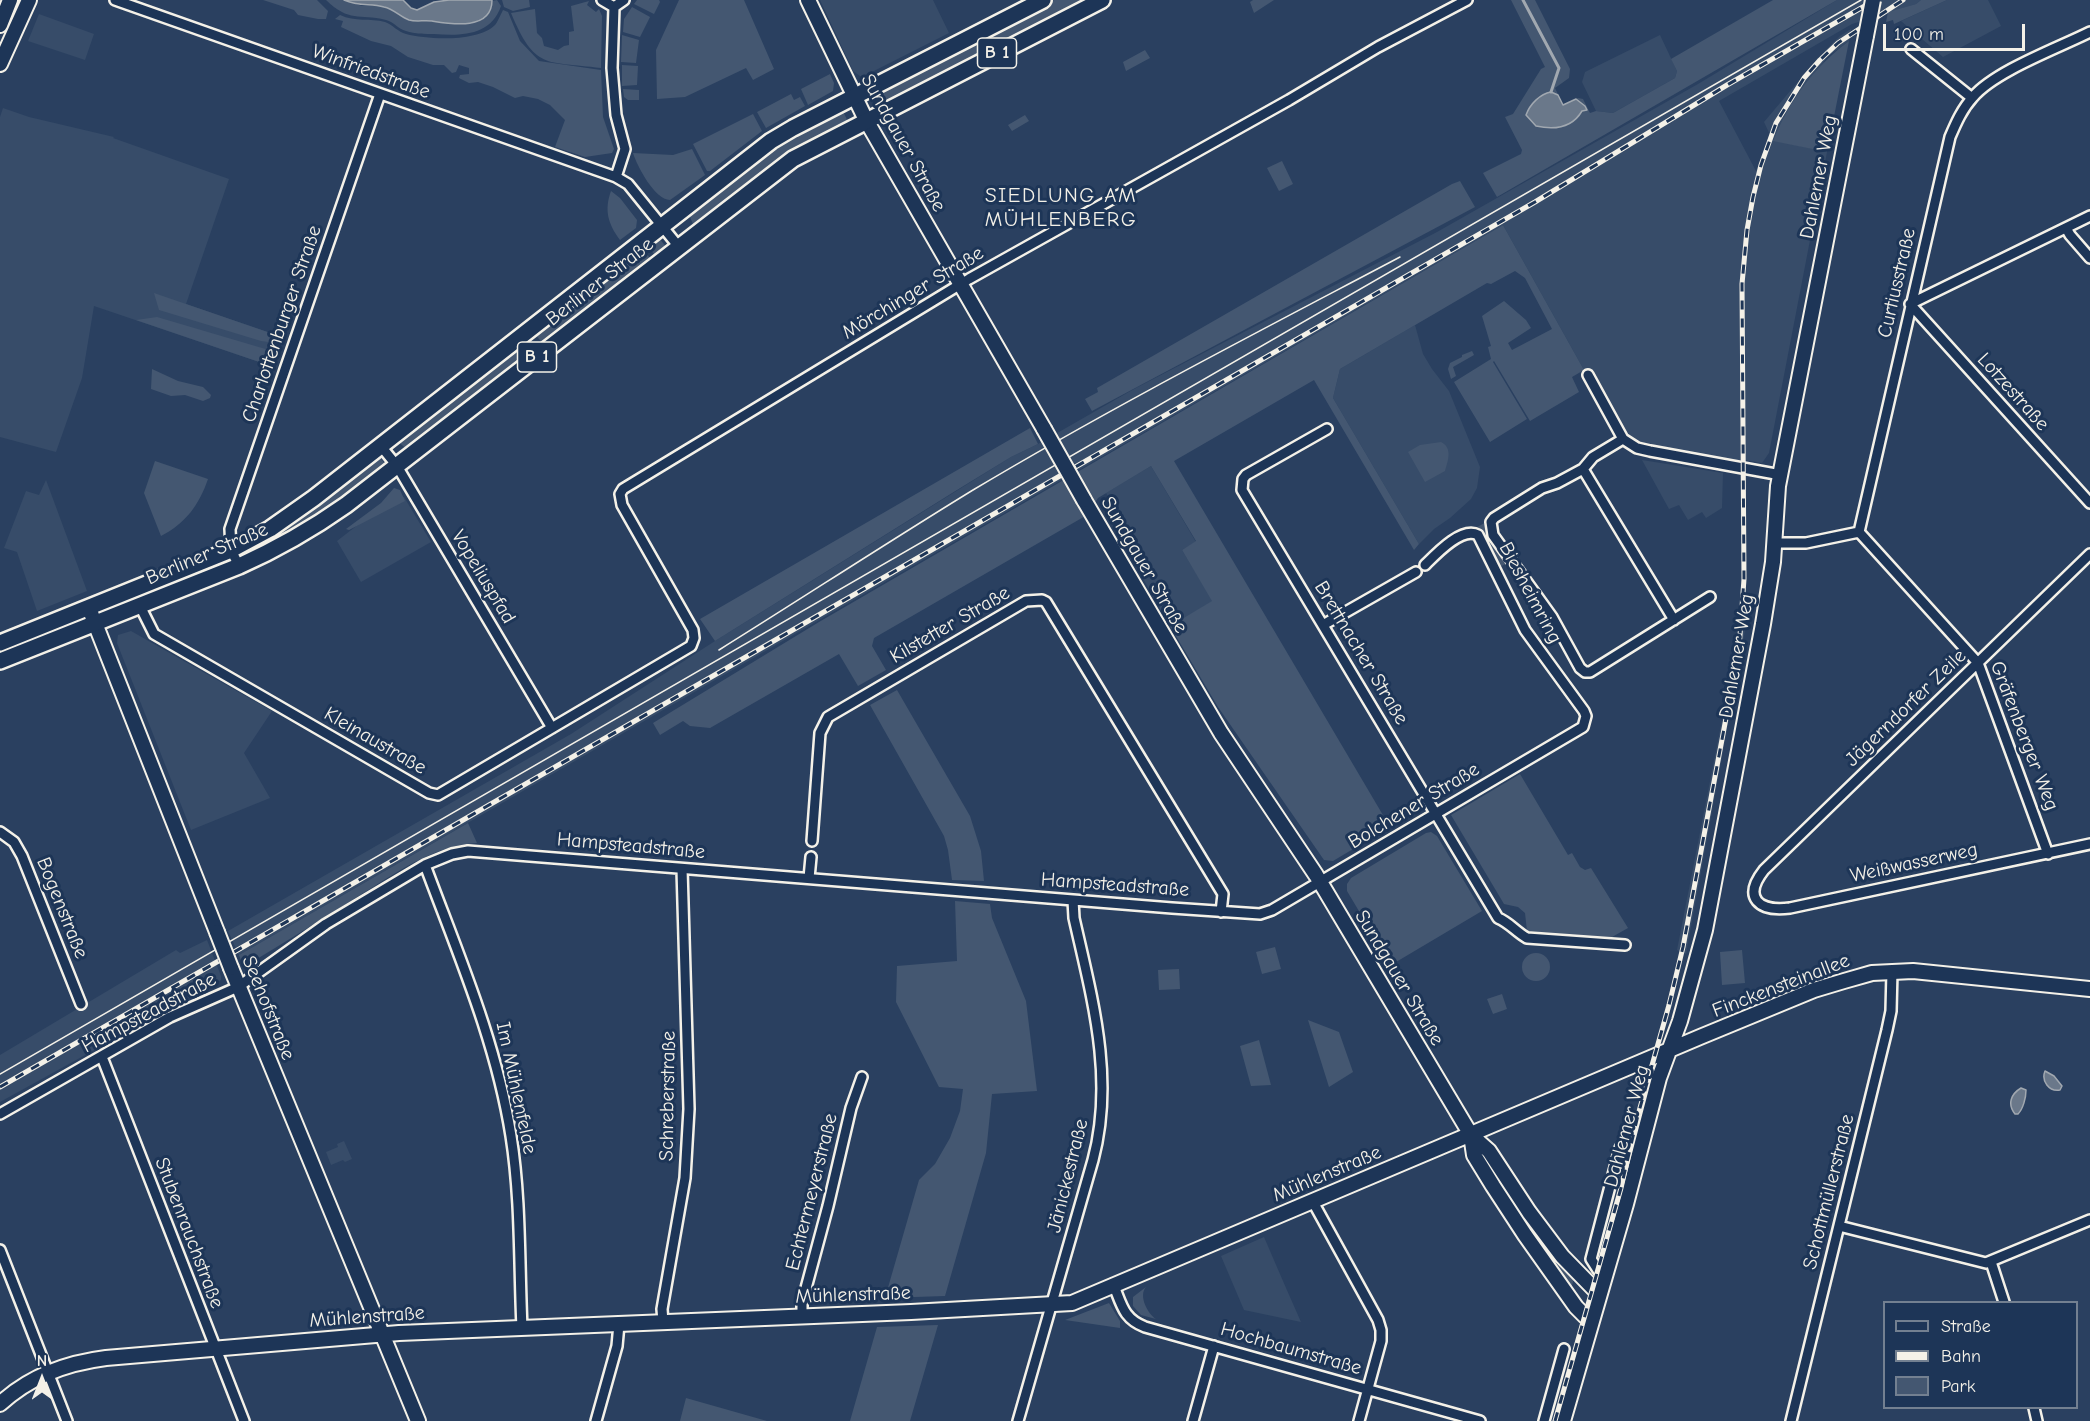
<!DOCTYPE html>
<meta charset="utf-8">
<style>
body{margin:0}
#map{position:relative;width:2090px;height:1421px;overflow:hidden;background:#2a4060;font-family:"Comic Neue",sans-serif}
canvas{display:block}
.legend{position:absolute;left:1883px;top:1301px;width:195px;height:108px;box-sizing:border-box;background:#1d3557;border:2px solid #738091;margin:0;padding:8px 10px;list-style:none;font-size:18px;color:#f4f1e8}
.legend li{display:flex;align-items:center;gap:12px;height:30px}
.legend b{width:30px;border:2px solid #738091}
.north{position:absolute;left:12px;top:1349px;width:60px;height:60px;-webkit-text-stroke:4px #1d3557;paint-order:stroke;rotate:0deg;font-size:16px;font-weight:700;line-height:24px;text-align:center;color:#f4f1e8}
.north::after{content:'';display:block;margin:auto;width:21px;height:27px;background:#f4f1e8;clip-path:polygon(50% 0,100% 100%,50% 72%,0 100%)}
.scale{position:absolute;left:1883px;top:24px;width:142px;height:27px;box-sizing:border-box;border:3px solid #f4f1e8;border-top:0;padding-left:8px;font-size:18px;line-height:21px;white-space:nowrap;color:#f4f1e8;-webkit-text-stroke:4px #1d3557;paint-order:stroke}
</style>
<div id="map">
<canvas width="2090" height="1421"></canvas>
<ul class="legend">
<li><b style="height:8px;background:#1d3557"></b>Straße</li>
<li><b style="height:8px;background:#f4f1e8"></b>Bahn</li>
<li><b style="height:16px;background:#445771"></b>Park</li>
</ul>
<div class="north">N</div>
<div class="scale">100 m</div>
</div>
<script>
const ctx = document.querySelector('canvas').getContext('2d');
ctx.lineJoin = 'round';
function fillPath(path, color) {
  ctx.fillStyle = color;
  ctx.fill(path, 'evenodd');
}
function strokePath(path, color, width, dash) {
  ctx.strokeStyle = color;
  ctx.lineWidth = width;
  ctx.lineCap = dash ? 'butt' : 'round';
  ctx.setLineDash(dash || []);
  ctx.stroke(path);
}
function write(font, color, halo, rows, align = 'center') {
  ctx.font = font + ' "Comic Neue",sans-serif';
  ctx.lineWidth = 6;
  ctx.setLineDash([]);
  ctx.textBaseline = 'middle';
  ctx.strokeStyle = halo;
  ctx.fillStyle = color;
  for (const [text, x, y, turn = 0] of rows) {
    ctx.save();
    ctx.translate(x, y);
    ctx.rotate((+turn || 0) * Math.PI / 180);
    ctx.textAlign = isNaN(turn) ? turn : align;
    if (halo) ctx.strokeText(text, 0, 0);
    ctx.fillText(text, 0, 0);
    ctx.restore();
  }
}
const built = new Path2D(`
 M820 0H933L949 33 864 76H860L853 71Z
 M1837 0H1921L1916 4 1852 24 1719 101 1756 171 1770 135 1764 122 1818 58 1840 36 1851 29 1849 41 1827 57 1773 140 1827 152 1769 453 1762 463 1745 460 1746 605 1745 630 1686 954 1677 950 1740 628 1742 604 1740 466 1628 443 1584 370 1503 225 239 955 228 931 571 734 715 641 1011 457 1038 444 1134 389 1437 232 1698 84Z
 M1947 0H1988L2001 26 1943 57 1901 21Z
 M39 14 94 34 85 60 28 41Z
 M1660 35 1677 71 1675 78 1613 113 1596 111 1582 82 1585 72Z
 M3 108 29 117 114 137 113 138 229 179 186 304 285 338 274 367 94 306 82 378 56 452 0 437V117Z
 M1415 325 1423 354 1432 369 1449 391 1480 467 1477 488 1471 499 1450 518 1434 529 1419 544 1333 398 1340 369Z
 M1642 460 1723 473 1722 508 1706 518 1702 512 1688 520 1679 505 1669 509Z
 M1151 466 1196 542 1182 550 1213 601 1170 626 1141 575 1151 568 1106 493Z
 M46 480 87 591 37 611 17 552 4 548 26 491 39 495Z
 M395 496 404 497 431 542 361 582 337 541Z
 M131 631 272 711 244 753 270 798 191 830 117 643 118 635Z
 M207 940 221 976V980L0 1102V1055L176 950 180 953Z
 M344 1141 352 1159 345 1162 343 1160 331 1165 326 1152 338 1147 337 1144Z
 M1264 1237 1286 1288 1301 1322 1244 1310 1221 1256Z`);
const green = new Path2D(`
 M263 0H317L328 11 326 19H318L298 15 294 10Z
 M326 0H344L362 6 378 5 394 10 404 18 411 21C417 21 423 20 430 21 450 23 491 33 492 1L497 0 501 6C491 36 461 36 434 34 425 34 415 34 406 31 398 29 394 22 386 20 358 13 350 23 326 0Z
 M502 0H529L530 7 513 11 504 7Z
 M637 0H659L660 2 654 14 634 4Z
 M679 0H744L774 69 753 80 746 68 685 97 657 99 656 50Z
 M1054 0H1092L881 108 875 96 903 82 911 73Z
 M1253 0H1274L1254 13 1250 2Z
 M1511 0H1535L1570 69 1569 78 1555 88 1563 105 1578 98 1583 99 1590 113 1596 111 1613 113 1675 78 1677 71 1671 59 1773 0H1837L1497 197 1483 173 1521 154 1522 150 1505 117 1513 114 1541 69 1545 67Z
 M1921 0H1947L1894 24 1893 20 1886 22 1888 12 1916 4Z
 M589 1 587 5 596 12 599 9 602 16 601 68C545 61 535 70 511 13L535 9 537 33 542 38 544 46 558 50 564 46 569 45V32L574 31 571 6Z
 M632 7 650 17 640 37 623 32 624 19Z
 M503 10 508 12 520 41 539 61 601 70 603 117 614 149 612 153 585 157 555 147 565 120 550 105 538 99 523 96 515 98 493 87 478 82 469 83 459 78 460 75 469 74V68L459 65 456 72 452 73 444 65H433L408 57 391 46 371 41 341 27 343 21 335 19 340 15C355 22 370 18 385 22 393 25 398 32 406 34 429 40 478 42 495 25 497 23 501 14 503 10Z
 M622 35 639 40 636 63 621 62Z
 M1849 41 1827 152 1773 141C1790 100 1813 68 1849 41Z
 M1145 50 1150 58 1126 71 1123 62Z
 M622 65 638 66 637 85 622 86Z
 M830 74 834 83 833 91 808 105 801 89Z
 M623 89 639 90V100H628L624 97Z
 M791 94 794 100 800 97 805 106 766 128 757 112Z
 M842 109 849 124 695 229 688 212 769 149Z
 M753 114 762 131 710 171H707L693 144Z
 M1025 115 1029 121 1012 131 1008 125Z
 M692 149 705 175 670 200C655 200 637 166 633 153L673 155Z
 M1282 161 1293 184 1279 191 1267 168Z
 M1460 181 1475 207 1092 411 1085 399 1098 392 1097 388 1452 184Z
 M611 191 620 198 637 220 636 228 620 240C608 224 604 210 611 191Z
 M1503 225 1584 370 1572 377 1579 392 1530 421 1494 361 1493 362 1527 419 1490 442 1454 382 1491 359 1488 347 1491 346 1482 316 1504 301 1526 320 1531 328 1508 343 1512 350 1552 329 1525 278 1515 271 1491 284 1487 283 1340 369 1333 398 1419 544 1414 550 1314 380 1174 461 1390 827 1333 861 1324 860 1218 707 1170 626 1212 601 1182 550 1196 541 1151 466 1098 498 1087 515 874 638 872 646 886 670 858 686 839 654 710 728 690 726 683 721 660 735 653 723 819 622Z
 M659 238 667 248 657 258 647 245Z
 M642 248 653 262 544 345 534 333Z
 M154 293 285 338 283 344 261 341 159 310Z
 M157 317 279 353 274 367 136 320Z
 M516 347 526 360 409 451 396 440Z
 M1472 351 1474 355 1453 367 1456 376 1451 379 1448 369 1450 363 1462 357V355Z
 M152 369 178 381 203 387 211 395 210 398 203 401 185 395 171 396 151 389Z
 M1030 428 1038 444 1011 457 957 490 715 641 700 619Z
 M1441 442C1453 448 1448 461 1445 471L1425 482 1408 452 1420 445Z
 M378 455 386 465 346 500 241 560 239 553Z
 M155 461 208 479C199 505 186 523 161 536L144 493Z
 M394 488 400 490 405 501 349 530 346 529 381 503Z
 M1488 521V531L1509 562 1498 568 1481 534 1472 530Z
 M214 561 218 570 107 614 105 608Z
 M897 690 970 816 981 851 984 881 952 880 948 850 944 836 870 705Z
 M1520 774 1568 855 1572 853 1580 867 1585 870 1591 868 1628 928 1612 937 1527 931 1525 913 1518 907 1504 904 1451 815Z
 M468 823 477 843C433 845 393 875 357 897 320 920 284 943 247 965L242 963 239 955Z
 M1431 832 1437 836 1482 911 1391 965 1347 891V884L1351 878 1426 833Z
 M955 901 990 904 992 918 1026 1001 1037 1091 992 1094 986 1153 945 1296 885 1298 919 1180 935 1164 950 1138 960 1111 963 1089 939 1087 896 1002 897 966 957 961Z
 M1275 947 1281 969 1262 974 1256 952Z
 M1742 950 1745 983 1722 985 1720 952Z
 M1522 967a14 14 0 1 1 28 0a14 14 0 1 1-28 0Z
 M1179 969 1180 989 1159 990 1158 970Z
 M1502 994 1507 1009 1493 1014 1487 999Z
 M1308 1020 1339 1032 1353 1072 1329 1087Z
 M1259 1040 1271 1085 1251 1086 1240 1046Z
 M1483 1151 1532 1228 1574 1278 1571 1289 1543 1251 1479 1152Z
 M1146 1287C1138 1296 1148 1314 1156 1319L1141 1315 1133 1306V1297Z
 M1109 1303 1120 1321V1328L1065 1320Z
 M938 1325 910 1421H850L877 1327Z
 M686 1398 767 1421H680Z`);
const water = new Path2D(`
 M344 0H403L411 8 417 10 434 2 449 0H492C492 31 451 24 432 21 424 20 416 22 409 20 400 17 394 9 384 7 370 3 360 7 344 0Z
 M1551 92 1558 95 1563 105 1576 99 1585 106 1587 110 1582 111C1572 128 1554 130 1536 126L1526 115C1530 104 1540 94 1551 92Z
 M2045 1071 2054 1076 2062 1086 2060 1090C2049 1092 2041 1081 2045 1071Z
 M2021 1088 2026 1090C2026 1098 2023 1109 2018 1114H2015C2007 1104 2011 1094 2021 1088Z`);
const stream = new Path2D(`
 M1523 0 1559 68 1551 92`);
const street = new Path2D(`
 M115 0 616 177 628 184 679 247
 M602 0 614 7
 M614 7 612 68 616 115 625 149 616 177
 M614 7 624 0
 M1911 49 1972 98
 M2090 216 1910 304 2090 503
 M2066 228 2070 235 2090 258
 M1588 375 1623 439 1637 448 1650 451 1781 475
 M1327 429 1246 475 1243 479 1242 490 1498 918C1510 923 1516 932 1527 938L1625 945
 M1623 439 1593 457 1583 469 1557 483 1542 488 1494 518 1491 522 1493 535 1552 617 1580 668 1585 672H1590L1710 597
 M380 445 397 466 552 728
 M1583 469 1674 620
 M1859 532 1978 663 2048 854
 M1775 543H1806L1859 532 1950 137C1956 123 1962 109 1973 97 1995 71 2058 48 2090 32
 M2090 554 1764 870C1742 898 1759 912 1790 908L2090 844
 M239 566 231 550 230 529 380 94
 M140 606 154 634 429 793 438 795 691 646 694 638 693 630 622 505 620 494 623 489 969 279 1289 100 1378 47 1467 0
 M1323 625 1416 572
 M0 832 14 842 22 856 81 1004
 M812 841 820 733 828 717 1026 601 1042 600 1046 602 1223 894 1221 912
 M425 865C458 954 496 1041 511 1136 521 1199 519 1264 522 1328
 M809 878 811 857
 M102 1057 244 1421
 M0 1114 170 1017 238 987 326 924 425 865 452 854 468 851 1172 908 1260 914 1272 910 1583 727 1586 716 1584 711 1525 630 1478 535C1462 526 1436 554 1425 565
 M1313 1202 1378 1320 1381 1330V1341L1359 1421
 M1839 1226 1986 1263 2090 1220
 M0 1250 67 1421
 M1991 1262 2004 1302
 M1605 1273 1598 1270 1591 1259 1620 1148
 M1114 1286C1122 1306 1124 1319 1145 1327L1480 1421
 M802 1316V1303L828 1206 851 1108 862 1077
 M663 1322 662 1309 685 1178 689 1109 682 869
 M2034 1408 2037 1421
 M596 1421 617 1346 619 1324
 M1018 1421 1093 1160C1115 1078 1092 998 1074 918L1073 900
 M1193 1421 1214 1346
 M1544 1421 1564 1349
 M1791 1421 1887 1030 1891 1011 1892 971`);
const secondary = new Path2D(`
 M808 0 866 120 1044 429
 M0 25 10 0
 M0 64 29 0
 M1084 500 1221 733 1316 875 1471 1135 1489 1151 1529 1212 1562 1256 1599 1294
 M91 613 217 932
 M231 968 418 1421
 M1471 1135 1474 1155 1493 1186 1525 1235 1576 1307 1585 1316 1592 1320
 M0 1404C30 1376 66 1363 106 1358L399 1333 911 1312 1072 1303 1700 1037 1814 990 1844 981 1872 973 1913 971 2090 989
 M1563 1421 1626 1204 1659 1078 1680 1021 1705 930 1763 624 1773 562 1778 486 1866 36`);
const primary = new Path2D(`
 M0 643 231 550 270 529 314 498 771 141 793 128 1043 0
 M0 661 239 566C277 549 312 529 346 505L793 159 1102 0`);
const tram = new Path2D(`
 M719 650C804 597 888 542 973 490 1112 407 1256 333 1400 257
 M0 1074 1861 0`);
const rail = new Path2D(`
 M0 1087 1535 202 1727 85 1875 0
 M1555 1421 1621 1188 1638 1115 1669 1005 1683 947 1739 649 1744 579 1742 284 1747 230 1753 197 1761 165 1776 123 1804 78 1820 60 1838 43 1903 0`);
const secondaryBridge = new Path2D(`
 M1866 36 1873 0
 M1044 429 1084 500
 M217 932 231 968`);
const shields = [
 [997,53,39],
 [537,357,39]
];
const shieldNames = [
 ["B 1",997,53],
 ["B 1",537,357]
];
const streetNames = [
 ["Winfriedstraße",371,72,20],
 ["Sundgauer Straße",903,143,61],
 ["Dahlemer Weg",1819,177,-79],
 ["Berliner Straße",600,282,-38],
 ["Curtiusstraße",1897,283,-77],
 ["Mörchinger Straße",913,293,-31],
 ["Charlottenburger Straße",282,324,-71],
 ["Lotzestraße",2013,392,48],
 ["Berliner Straße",207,554,-23],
 ["Sundgauer Straße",1144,565,60],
 ["Vopeliuspfad",483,577,59],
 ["Biesheimring",1530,593,62],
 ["Kilstetter Straße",950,625,-30],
 ["Brettnacher Straße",1361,653,59],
 ["Dahlemer Weg",1737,656,-80],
 ["Jägerndorfer Zeile",1906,708,-44],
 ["Gräfenberger Weg",2024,736,69],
 ["Kleinaustraße",375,741,30],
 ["Bolchener Straße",1414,806,-31],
 ["Hampsteadstraße",631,846,5],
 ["Weißwasserweg",1914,863,-12],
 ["Hampsteadstraße",1115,885,4],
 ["Bogenstraße",62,908,68],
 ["Sundgauer Straße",1399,978,59],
 ["Finckensteinallee",1781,986,-21],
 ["Seehofstraße",268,1008,68],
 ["Hampsteadstraße",149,1013,-28],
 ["Im Mühlenfelde",516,1088,78],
 ["Schreberstraße",668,1096,-89],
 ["Dahlemer Weg",1627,1126,-75],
 ["Mühlenstraße",1327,1174,-23],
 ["Jänickestraße",1068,1176,-76],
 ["Echtermeyerstraße",812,1192,-76],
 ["Schottmüllerstraße",1829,1192,-76],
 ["Stubenrauchstraße",189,1233,69],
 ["Mühlenstraße",853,1295,-2],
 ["Mühlenstraße",367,1317,-4],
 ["Hochbaumstraße",1291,1349,16]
];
const neighbourhoodNames = [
 ["SIEDLUNG AM",1061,196],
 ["MÜHLENBERG",1061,220]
];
fillPath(built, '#374c69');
fillPath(green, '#445771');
fillPath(water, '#6a788a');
strokePath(water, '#a1a8b0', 1.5);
strokePath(stream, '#a1a8b0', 3);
strokePath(street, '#f4f1e8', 14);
strokePath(secondary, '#f4f1e8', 18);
strokePath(primary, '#f4f1e8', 20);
strokePath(street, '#1d3557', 9);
strokePath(secondary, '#1d3557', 14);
strokePath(primary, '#1d3557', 15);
strokePath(tram, '#f4f1e8', 1.5);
strokePath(rail, '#f4f1e8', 5);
strokePath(rail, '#1d3557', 3, [9]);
strokePath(secondaryBridge, '#f4f1e8', 18, []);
strokePath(secondaryBridge, '#1d3557', 14);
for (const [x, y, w] of shields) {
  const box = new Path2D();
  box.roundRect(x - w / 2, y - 15, w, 30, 4.5);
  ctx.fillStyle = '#1d3557';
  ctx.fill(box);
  strokePath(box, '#f4f1e8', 1.5);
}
write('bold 18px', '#f4f1e8', null, shieldNames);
write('20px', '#f4f1e8', '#1d3557', streetNames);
ctx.letterSpacing = '1.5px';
write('21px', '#f4f1e8', '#1d3557', neighbourhoodNames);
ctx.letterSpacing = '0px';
</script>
